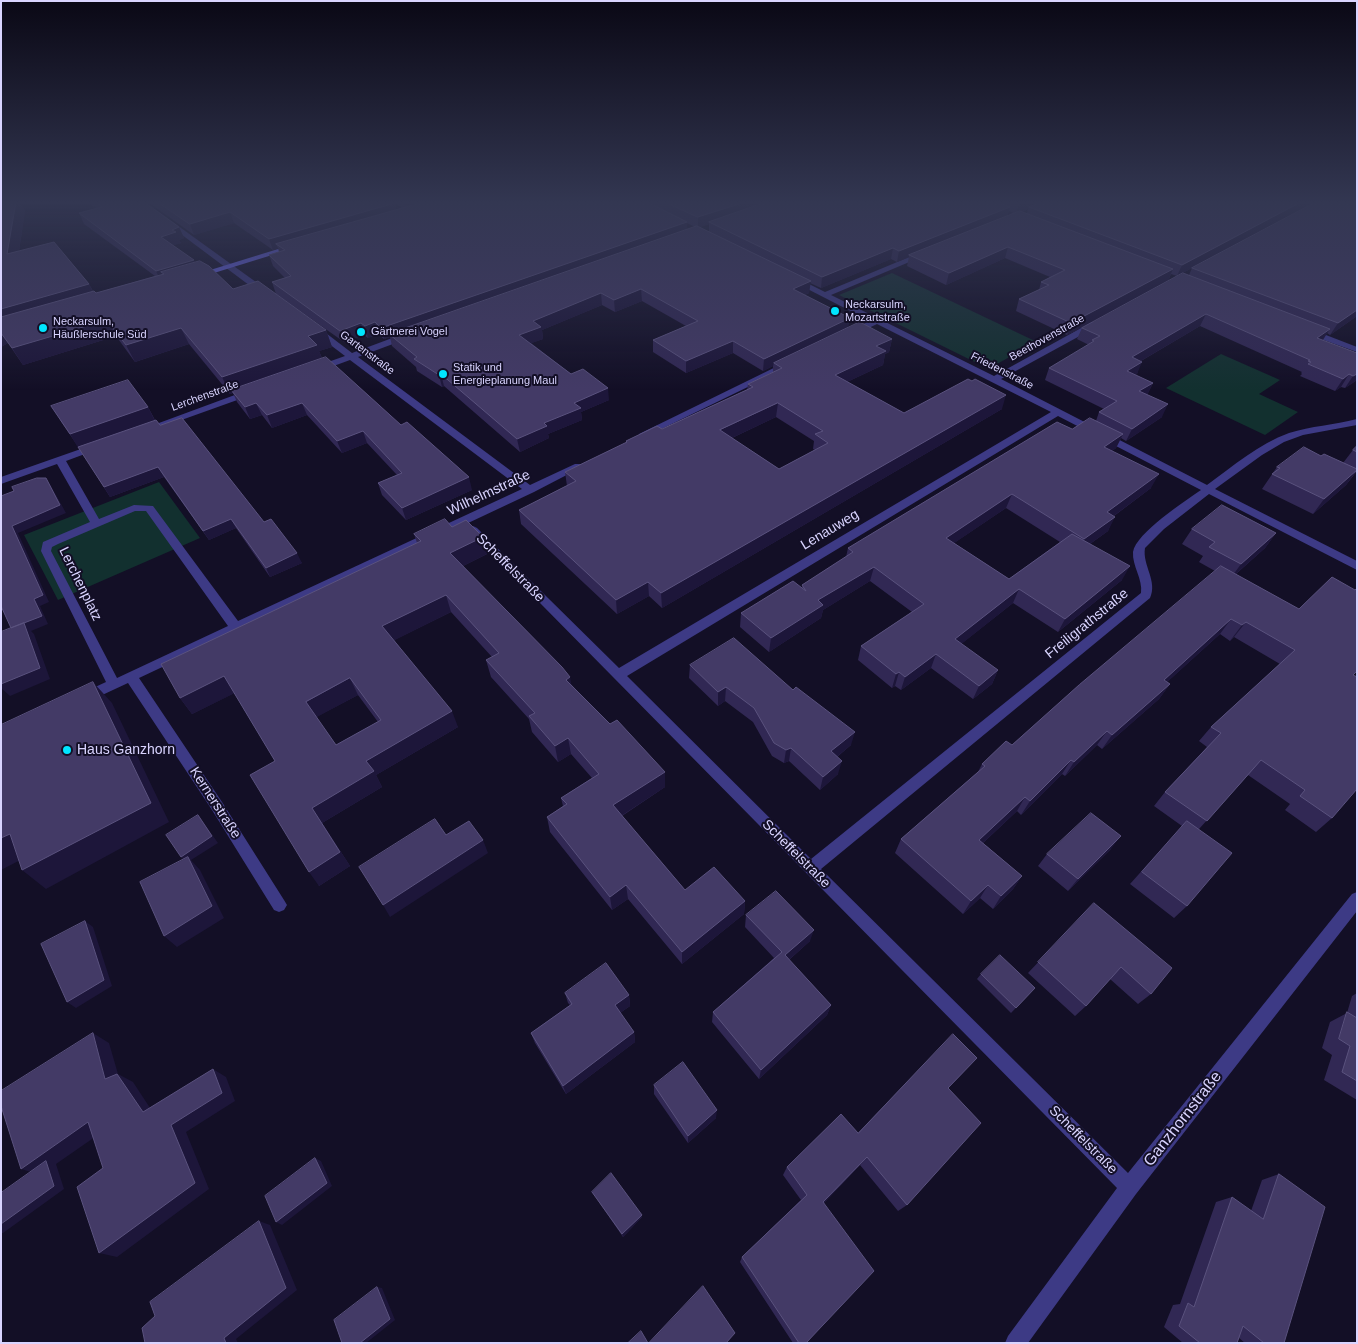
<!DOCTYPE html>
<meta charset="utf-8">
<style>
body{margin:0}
#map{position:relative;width:1358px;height:1344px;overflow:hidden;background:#130f26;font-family:Arial,sans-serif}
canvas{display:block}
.frame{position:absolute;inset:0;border:2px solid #d9d4ff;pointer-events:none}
</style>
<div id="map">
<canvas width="1358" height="1344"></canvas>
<div class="frame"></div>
</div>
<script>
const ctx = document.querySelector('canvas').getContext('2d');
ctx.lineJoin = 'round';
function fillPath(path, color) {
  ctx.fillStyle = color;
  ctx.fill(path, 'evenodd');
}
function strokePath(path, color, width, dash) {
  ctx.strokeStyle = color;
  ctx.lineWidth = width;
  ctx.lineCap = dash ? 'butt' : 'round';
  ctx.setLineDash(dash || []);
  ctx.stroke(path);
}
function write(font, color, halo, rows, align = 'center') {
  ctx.font = font + ' Arial,sans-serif';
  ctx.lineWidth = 4;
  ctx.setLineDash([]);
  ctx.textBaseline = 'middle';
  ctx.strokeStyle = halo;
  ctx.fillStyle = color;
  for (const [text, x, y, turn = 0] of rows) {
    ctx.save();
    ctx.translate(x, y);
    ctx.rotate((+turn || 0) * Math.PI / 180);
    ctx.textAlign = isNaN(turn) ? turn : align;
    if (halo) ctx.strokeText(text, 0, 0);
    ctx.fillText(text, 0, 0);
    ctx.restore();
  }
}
const green = new Path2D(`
 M892 273 1037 342 995 365 979 364 839 295Z
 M1221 354 1280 380 1259 394 1298 412 1265 435 1166 388Z
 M159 482 200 538 58 600 24 535Z`);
const minor = new Path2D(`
 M138 202H145L267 290V294H261Z
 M919 253 926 255 831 295 994 376 1092 322H1098V326L1001 379 1207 485C1233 466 1259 444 1289 433 1311 426 1334 425 1357 419V425L1303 435 1284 442 1262 455 1215 489 1357 561V570L1209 494 1164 529 1145 548C1142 565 1158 581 1150 598L821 869 1128 1173 1352 894 1357 892V911L1136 1194 1028 1343H1005L1008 1336 1117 1188 468 530 473 526 477 528 619 668 1051 412 877 324 856 334H850V330L870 321 790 280 797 278 825 292ZM1058 416 1201 490C1185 501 1136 533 1133 552 1132 566 1143 579 1141 593L811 859 627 676Z
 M312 327H318L352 353 403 334H409V338L358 357 530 485 575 464H583L584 466 534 492 139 678 222 802 284 900 287 905 284 910 279 912 274 910 212 810 128 683 85 703 80 702 79 698 80 694 106 682 41 551 43 542 90 522 57 464 1 484V477L95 444H101V448L66 461 99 519 134 505 153 506 238 621 522 489 350 360 320 371H314V367L345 356 312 331ZM135 511H146L228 626 117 678 51 551 52 547 58 544Z
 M788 361 792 364 791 366 647 436H641L639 434Z
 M251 389 256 392 254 394 148 432H142L140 430Z`);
const tertiary = new Path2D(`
 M1307 330H1313L1357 347V352L1307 334Z`);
const secondary = new Path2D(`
 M291 245 298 247 201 277 194 275Z`);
const wall = new Path2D(`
 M1 202H20L25 211 19 251 89 284 93 291 96 293 155 276 84 224 79 213 96 208 87 202H144L179 227 184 238 179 240 181 243 173 245 195 262 233 289 326 330 332 347 319 351 322 358 472 490 406 520 382 495 378 483 397 475 367 443 342 453 307 415 272 428 262 415 250 419 237 402 233 393 230 394 189 344 135 362 116 336 23 365 8 343 1 347Z
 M148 202H393L396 209 402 208 394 202H1315L1177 276 1171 274 1168 281 1067 335 1016 311 1019 299 1039 290 1041 282 1050 277 1005 258 946 285 907 266 909 257 897 262 891 259 821 288 810 283 809 293 805 295 848 328 892 339 889 352 885 354 883 365 847 382 904 413 1002 409 662 608 649 596 617 614 521 524 519 510 567 486 565 472 626 443V441L662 429 747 390 748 384 773 372V366L763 371 733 353 686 373 653 352V340L686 326 642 301 615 312 602 305 542 330 543 339 531 343 571 374 609 400 581 412 582 420 548 434 549 438 520 452 444 386 442 387 417 371 416 367 392 346 390 337 384 339 378 334 368 338 364 335 344 342 276 294 272 282 285 278 273 266 269 255 279 252 278 248 273 250 234 223 194 235ZM1028 209 1027 213 1022 212ZM1009 211 1013 213 1007 216ZM687 223 695 227 687 229ZM709 224V232L700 227ZM776 417 814 441 813 449 815 450 779 469 732 438Z
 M1192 268 1357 316 1330 335 1327 333 1323 340 1357 380 1345 388 1341 387 1335 391 1300 376 1302 374 1301 373 1302 372 1200 326 1141 361 1137 374 1135 375 1153 383 1147 395 1162 417 1126 441 1121 438 1116 448 1112 451 1151 488 1114 516 1108 531 1090 544 1122 580 1058 632 1013 603 961 644 998 670 992 684 973 699 931 668 901 690 895 686 892 688 858 660 861 646 912 612 870 581 823 610 821 618 769 652 740 627 741 613 802 588V585L846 557 848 548 1072 429 1096 421 1099 412 1104 409 1045 380 1049 368 1089 345 1077 339 1082 328 1189 275ZM1006 508 1060 542 1009 579 954 543Z
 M148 407 155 420 264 522 302 563 270 577 236 528 209 540 164 477 110 497 79 448 60 420Z
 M1357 446V471L1346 485 1313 514 1262 489 1277 467 1321 456 1343 463 1353 450Z
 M452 527 483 537 487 554 463 566 665 787 622 816 685 890 745 901 744 914 682 964 628 899 612 910 550 832 547 817 563 806 561 798 592 778 571 754 558 762 532 732 529 719 491 677 486 660 492 657 451 612 394 640 458 727 376 775 382 787 322 823 350 866 319 886 275 761 234 693 192 714 180 698 417 543 414 534ZM358 695 378 722 336 745 316 717Z
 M1192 529 1276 533 1265 548 1236 574 1353 675 1332 818 1316 832 1285 810 1290 804 1248 775 1199 829 1187 906 1174 918 1130 884 1182 826 1154 806 1165 792 1207 747 1199 741 1211 727 1280 664 1234 637 1230 641 1220 634 1167 682 1170 684 1159 699 1102 749 1097 745 1065 776 1062 774 1021 815 1017 811 983 843 1022 876 1013 889 993 909 980 898 963 914 895 853 901 839 978 772 982 764 1012 745 1215 571 1199 562 1203 556 1182 544Z
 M690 665 851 745 837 757 838 774 820 790 789 761 784 763 772 756 753 722 725 701 718 706 689 678Z
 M1111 849 1068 891 1038 866 1047 854Z
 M1094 903 1151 994 1138 1004 1110 979 1086 1006 1075 1016 1028 973Z
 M746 915 810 941 789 960 831 1005 827 1015 759 1079 712 1022 713 1012 774 958 745 927Z
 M981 974 1035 988 1011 1013 977 979Z
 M565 993 629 995 630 1006 620 1013 634 1032 635 1042 566 1094 535 1043 531 1033 570 1005 568 1003Z
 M1357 993V1100L1324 1080 1332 1055 1322 1048 1330 1022 1347 1013 1352 996Z
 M977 1058 948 1088 907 1205 898 1211 860 1165 824 1203 806 1343H793L740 1262 742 1257 801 1200 783 1175 787 1167 858 1133Z
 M654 1085 716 1118 688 1143 654 1094Z
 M1279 1174 1284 1343H1245L1239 1338 1237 1343H1183L1164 1327 1173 1305 1180 1304 1216 1202 1232 1197 1251 1211 1262 1180Z
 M592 1192 642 1217 623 1237Z`);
const shadedWall = new Path2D(`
 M16 202H20L25 211 16 270 7 254Z
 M405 202H440L407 211Z
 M745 202H774L709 222V224L698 228V217Z
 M1024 202H1048L1029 207 1028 209 1016 214 1019 204Z
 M1301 202H1315L1177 276 1182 265Z
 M395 203 398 214 276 244 278 248 273 250 269 239Z
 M1010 207 1007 218 909 255V257L897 262 899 251Z
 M230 212 234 223 194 235 190 224Z
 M687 222V233L389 334 390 337 384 339 381 328Z
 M179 227 184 238 179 240 181 243 166 248 161 237 172 230Z
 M1008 247 1005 258 946 285 949 273Z
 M893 248 891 259 821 288 822 277Z
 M194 260 199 271 164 274 161 272 166 281 161 282 156 271Z
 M1173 269 1168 281 1067 335 1071 323Z
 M811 281 809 293 791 300 793 289Z
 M89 284 97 300 1 328V309Z
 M641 289 642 301 615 312 614 300Z
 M601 293 602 305 542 330 543 339 521 347 519 335 533 321Z
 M1357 310V316L1330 335 1338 323Z
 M1206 314 1200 326 1127 369 1132 357Z
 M850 318 848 330 774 363 773 366 763 371 764 359Z
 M107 320 116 336 23 365 12 348Z
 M375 322 378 334 368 338 365 326Z
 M361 323 364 335 344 342 340 331Z
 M181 328 189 344 135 362 126 345Z
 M1330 329 1322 341 1317 338Z
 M326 330 332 347 319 351 323 361 231 390 233 393 230 394 222 377 308 336Z
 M1 333 8 343 1 347Z
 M892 339 889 352 885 354 883 365 832 389 835 375 876 346Z
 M733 341V353L686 373V361Z
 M1142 362 1137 374 1122 384 1127 371Z
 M441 374 444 386 442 387 439 375Z
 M1349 374 1341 387 1335 391 1343 379Z
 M1357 374V380L1345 388 1353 376Z
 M1153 383 1147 395 1139 391Z
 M608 388 609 400 581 412 582 420 548 434 549 438 520 452 517 439 574 403Z
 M1006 395 1002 409 662 608 661 593Z
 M256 403 262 415 250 419 245 407Z
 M302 403 307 415 272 428 267 415Z
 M778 403 776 417 719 444 720 430Z
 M1168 404 1162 417 1126 441 1132 429Z
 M148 407 155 421 78 448 70 434Z
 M363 431 367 443 342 453 337 441Z
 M1123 434 1116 448 1098 461 1104 447Z
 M158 467 164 477 110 497 104 487Z
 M1357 470 1346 485 1313 514 1324 499Z
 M1159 474 1151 488 1100 526 1107 512Z
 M469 477 472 490 406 520 402 508Z
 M46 478 51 486 66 513 18 533 49 602 40 606 48 624 31 631 34 634 50 679 10 696 1 688V684L18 637 12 526Z
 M1012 494 1006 508 941 552 946 538Z
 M1115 517 1108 531 1077 553 1084 539Z
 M231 519 236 528 209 540 203 531Z
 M1276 533 1265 548 1230 579 1241 564Z
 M483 537 487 554 455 570 450 553Z
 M297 553 302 563 270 577 266 568Z
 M1130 566 1122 580 1058 632 1065 619Z
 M874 567 870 581 823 610 821 618 769 652 771 638 818 600Z
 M648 582 649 596 617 614 616 600Z
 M1019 589 1013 603 950 653 955 639Z
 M446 595 451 612 389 643 382 626Z
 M1231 619 1220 634 1153 695 1164 680Z
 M1246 622 1234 637 1230 641 1242 625Z
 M936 654 931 668 901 690 905 677Z
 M998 670 992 684 973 699 979 686Z
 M899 672 895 686 892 688 896 674Z
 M224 676 235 693 192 714 180 698Z
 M570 677 573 694 566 680Z
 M350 678 358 695 315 718 306 702Z
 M93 682 112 703 169 822 46 889 22 870Z
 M1170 684 1159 699 1102 749 1112 735Z
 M726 687 725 701 718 706V692Z
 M452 711 458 727 376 775 382 787 322 823 350 866 319 886 309 872 312 808 366 761Z
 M1107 731 1097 745 1065 776 1074 762Z
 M855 732 851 745 828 764 831 751Z
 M568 738 571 754 558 762 555 746Z
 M791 748 789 761 784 763 786 750Z
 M1071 760 1062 774 1021 815 1030 801Z
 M842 761 838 774 820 790 823 777Z
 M665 772V787L615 820 613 805Z
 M1025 797 1017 811 972 853 979 840Z
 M198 815 218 843 191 860 200 870 224 918 177 947 164 936 187 863 181 857Z
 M10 834 34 853 1 870V838Z
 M1121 836 1111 849 1068 891 1078 879Z
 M483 840 488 853 390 917 383 905Z
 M1022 876 1013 889 993 909 1001 896Z
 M626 885 628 899 612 910 610 897Z
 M988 885 980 898 963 914 971 901Z
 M745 901 744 914 682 964V952Z
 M85 921 93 927 112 986 76 1008 67 1002Z
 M814 930 810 941 782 966 785 955Z
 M629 995 630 1006 617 1015 615 1005Z
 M831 1005 827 1015 759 1079 761 1070Z
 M634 1032 635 1042 566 1094 563 1086Z
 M93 1033 109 1043 118 1074 133 1082 158 1120 143 1112 105 1079Z
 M213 1069 226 1077 235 1101 186 1132 209 1189 117 1257 99 1253 171 1125Z
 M717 1110 716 1118 688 1143V1136Z
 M88 1122 105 1130 56 1164 64 1189 3 1233H1V1224L41 1175 21 1169Z
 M867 1157 860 1165 818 1209 823 1202Z
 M315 1158 321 1161 332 1186 282 1225 276 1222Z
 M642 1215V1217L623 1237 622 1234Z
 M259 1221 270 1225 297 1290 236 1339 238 1343H226L224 1338Z
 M377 1287 382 1288 395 1320 366 1343H360Z`);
const building = new Path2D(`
 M1 202H16L7 254 54 242 89 284 1 309Z
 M95 202H144L179 227 172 230 176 232 161 237 194 260 156 271 79 213 102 207Z
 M158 202H393L395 203 269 239 230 212 190 224Z
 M424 202H647L687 222 381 328 375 322 365 326 361 323 340 331 272 282 291 276 269 255 285 250 276 244Z
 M665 202H745L698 217Z
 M766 202H995L1010 207 899 251 893 248 822 277 709 222Z
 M1014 202H1024L1019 204Z
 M1043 202H1301L1182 265 1029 207Z
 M1316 202H1357V310L1338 323 1192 268Z
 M1020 211 1173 269 1071 323 1019 299 1049 285 1041 282 1065 270 1008 247 949 273 909 255Z
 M697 226 811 281 793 289 850 318 764 359 733 341 686 361 653 340 698 321 641 289 614 300 601 293 533 321 541 327 519 335 571 374 583 369 608 388 574 403 581 408 544 423 547 426 517 439 441 374 439 375 414 359 417 357 389 334Z
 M200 261 209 266 233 289 258 281 326 330 308 336 317 345 222 377 181 328 126 345 107 320 12 348 1 333V317L94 291 96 293 164 274 161 272Z
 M1183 273 1330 329 1317 338 1357 353V374L1353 376 1349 374 1343 379 1308 364 1311 362 1308 361 1310 360 1206 314 1132 357 1142 362 1127 371 1153 383 1139 391 1168 404 1132 429 1099 412 1117 401 1049 368 1094 341 1092 340 1100 336 1082 328Z
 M860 322 892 339 876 346 886 351 835 375 904 413 968 379 972 381 975 379 1006 395 661 593 648 582 616 600 519 510 576 481 565 472 627 442 626 441 657 426 662 429 753 387 748 384 782 368 774 363ZM778 403 823 431 815 434 828 443 779 469 720 430Z
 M326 357 401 425 407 422 469 477 402 508 378 483 402 473 363 431 337 441 302 403 267 415 256 403 245 407 231 390Z
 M128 380 148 407 70 434 51 406Z
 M182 418 264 522 271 519 297 553 266 568 231 519 203 531 158 467 104 487 78 447 156 420 160 425Z
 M1090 418 1123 434 1104 447 1159 474 1107 512 1115 517 1084 539 1012 494 946 538 1009 579 1072 534 1130 566 1065 619 1019 589 955 639 998 670 979 686 936 654 905 677 899 672 896 674 861 646 924 604 874 567 818 600 823 605 771 638 741 613 793 581 806 591 802 585 853 552 848 548 1057 422 1072 429Z
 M1357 446V452L1353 450Z
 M1304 447 1321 456 1324 454 1357 469V470L1324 499 1272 474 1280 468 1277 467Z
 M37 478H46L60 505 12 526 43 595 34 599 42 616 11 628 1 606V496L14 491 12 487Z
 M1222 505 1276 533 1241 564 1209 547 1215 542 1192 529Z
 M445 519 452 527 466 520 483 537 450 553 562 667 570 677 566 680 610 724 617 720 665 772 613 805 685 890 714 867 745 901 682 952 626 885 610 897 547 817 567 804 561 798 599 774 568 738 555 746 529 716 535 713 486 660 499 653 446 595 382 626 452 711 366 761 374 771 312 808 340 852 309 872 250 775 275 761 224 676 180 698 161 664 421 541 414 534ZM350 678 381 720 336 745 306 702Z
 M1221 566 1299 609 1332 577 1355 590 1357 588V671L1353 675 1357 677V789L1332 818 1300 796 1305 790 1261 760 1207 821 1165 792 1221 733 1211 727 1295 650 1246 622 1242 625 1231 619 1164 680 1170 684 1112 735 1107 731 1074 762 1071 760 1030 801 1025 797 979 840 1022 876 1001 896 988 885 971 901 901 839 985 766 982 764 1006 741 1012 745 1079 685Z
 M24 623 40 668 1 684V632Z
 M734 638 793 690 796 687 855 732 831 751 842 761 823 777 791 748 786 750 774 743 754 708 726 687 718 692 690 665Z
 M93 682 151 803 22 870 10 834 1 838V725Z
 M1091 813 1121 836 1078 879 1047 854Z
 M198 815 212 836 181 857 166 835Z
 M435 819 446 835 469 821 483 840 383 905 359 867Z
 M1187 821 1232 853 1187 906 1142 872Z
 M188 857 212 906 164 936 140 882Z
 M776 891 814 930 785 955 831 1005 761 1070 713 1012 782 952 746 915Z
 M1094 903 1172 968 1151 994 1121 967 1086 1006 1038 962Z
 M85 921 104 980 67 1002 41 944Z
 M1000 955 1035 988 1016 1008 981 974Z
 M606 963 629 995 615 1005 634 1032 563 1086 531 1033 572 1004 565 993Z
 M1347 1012 1357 1018V1081L1342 1072 1350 1046 1339 1039Z
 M93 1033 105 1079 117 1074 143 1112 213 1069 222 1093 171 1125 195 1183 99 1253 77 1187 103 1168 88 1122 21 1169 1 1106V1091Z
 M953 1034 977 1058 948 1088 981 1123 907 1205 867 1157 823 1202 874 1271 806 1343H799L742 1257 807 1195 787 1167 841 1114 858 1133Z
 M683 1062 717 1110 688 1136 654 1085Z
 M315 1158 327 1183 276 1222 265 1196Z
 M46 1161 54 1186 1 1224V1193Z
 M611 1173 642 1215 622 1234 592 1192Z
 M1279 1174 1325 1207 1284 1343H1264L1243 1326 1237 1343H1200L1179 1326 1188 1303 1194 1307 1232 1197 1263 1219Z
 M259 1221 286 1288 224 1338 226 1343H145L142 1328 155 1316 150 1302Z
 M703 1286 735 1333 726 1343H649Z
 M377 1287 390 1319 360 1343H342L334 1320Z
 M641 1331 648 1343H628Z`);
const markers = [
 [835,311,5,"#00e5ff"],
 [43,328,5,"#00e5ff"],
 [361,332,5,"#00e5ff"],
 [443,374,5,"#00e5ff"],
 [67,750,5,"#00e5ff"]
];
const farPoinames = [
 ["Neckarsulm,",845,305],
 ["Mozartstraße",845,318],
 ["Neckarsulm,",53,322],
 ["Häußlerschule Süd",53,335],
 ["Gärtnerei Vogel",371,332],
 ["Statik und",453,368],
 ["Energieplanung Maul",453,381]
];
const farStreetnames = [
 ["Beethovenstraße",1047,338,-29],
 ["Gartenstraße",367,353,37],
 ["Friedenstraße",1002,371,27],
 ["Lerchenstraße",205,396,-20]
];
const streetNames = [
 ["Wilhelmstraße",489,493,-25],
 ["Lenauweg",830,530,-31],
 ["Scheffelstraße",510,568,45],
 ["Lerchenplatz",80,584,64],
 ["Freiligrathstraße",1087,624,-39],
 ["Kernerstraße",215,803,57],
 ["Scheffelstraße",796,854,45],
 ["Scheffelstraße",1083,1140,45]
];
const poiNames = [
 ["Haus Ganzhorn",77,750]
];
const nearStreetnames = [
 ["Ganzhornstraße",1183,1119,-52]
];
fillPath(green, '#12302f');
fillPath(minor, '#3d3a85');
fillPath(tertiary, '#3d3a85');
fillPath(secondary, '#6f6bff');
fillPath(wall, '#312854');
fillPath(shadedWall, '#1d163a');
fillPath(building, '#433a66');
strokePath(building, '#5a527e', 1);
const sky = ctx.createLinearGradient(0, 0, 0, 390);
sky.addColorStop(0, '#0a0815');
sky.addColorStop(0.52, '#333752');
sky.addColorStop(1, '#33375200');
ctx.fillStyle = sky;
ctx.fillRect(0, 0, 1358, 390);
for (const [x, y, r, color] of markers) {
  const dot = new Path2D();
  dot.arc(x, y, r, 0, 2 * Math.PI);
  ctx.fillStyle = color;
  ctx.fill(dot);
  strokePath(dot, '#130f26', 2);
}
write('11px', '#d9d4ff', '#130f26', farPoinames, 'left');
write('11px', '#d9d4ff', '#130f26', farStreetnames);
write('14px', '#d9d4ff', '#130f26', streetNames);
write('14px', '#d9d4ff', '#130f26', poiNames, 'left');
write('16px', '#d9d4ff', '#130f26', nearStreetnames);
</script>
